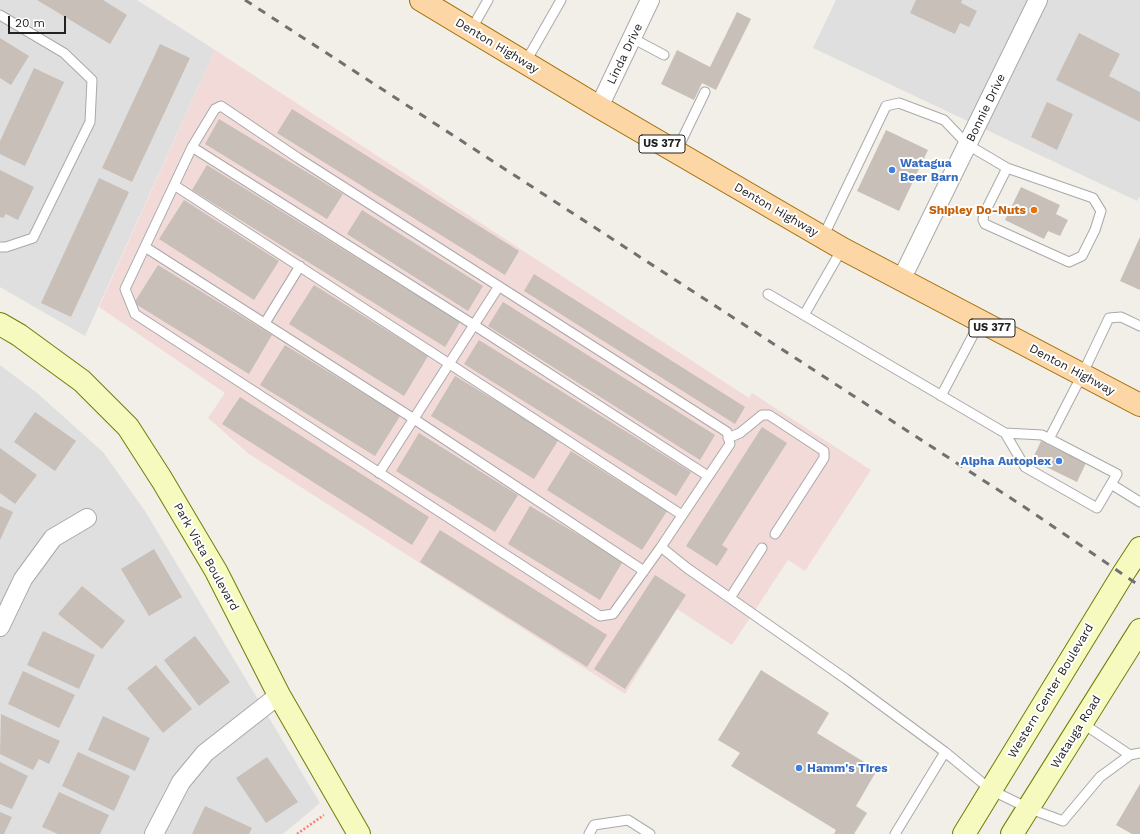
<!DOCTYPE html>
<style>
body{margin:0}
#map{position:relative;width:1140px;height:834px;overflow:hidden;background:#f2efe9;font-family:"Work Sans",sans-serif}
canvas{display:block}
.scale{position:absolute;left:8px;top:16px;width:58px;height:18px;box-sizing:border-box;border:2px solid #222;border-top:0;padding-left:5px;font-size:12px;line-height:14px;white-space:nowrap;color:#222;-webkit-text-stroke:3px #fff;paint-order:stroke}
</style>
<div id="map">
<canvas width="1140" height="834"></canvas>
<div class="scale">20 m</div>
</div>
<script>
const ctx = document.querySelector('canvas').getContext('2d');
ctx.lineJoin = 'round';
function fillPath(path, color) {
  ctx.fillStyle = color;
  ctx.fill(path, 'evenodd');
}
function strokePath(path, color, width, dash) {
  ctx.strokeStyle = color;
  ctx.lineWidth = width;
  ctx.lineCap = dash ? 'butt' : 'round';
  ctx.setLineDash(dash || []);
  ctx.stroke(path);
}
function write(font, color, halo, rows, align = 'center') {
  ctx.font = font + ' "Work Sans",sans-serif';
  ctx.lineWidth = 4;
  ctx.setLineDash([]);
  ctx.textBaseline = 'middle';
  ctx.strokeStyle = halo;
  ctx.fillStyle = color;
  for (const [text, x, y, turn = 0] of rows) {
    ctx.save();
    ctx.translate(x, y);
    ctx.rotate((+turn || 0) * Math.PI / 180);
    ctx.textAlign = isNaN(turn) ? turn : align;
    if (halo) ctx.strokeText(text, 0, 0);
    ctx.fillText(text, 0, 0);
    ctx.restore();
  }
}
const residential = new Path2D(`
 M0 0H137L215 50 85 336 0 287Z
 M836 0H1140V196L1137 201 813 48Z
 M0 365 37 393 103 452 145 511 320 803 283 834H0Z`);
const commercial = new Path2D(`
 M215 50 749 398 752 393 871 470 805 571 788 560 732 645 677 609 625 694 249 454 208 418 225 393 99 307Z`);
const building = new Path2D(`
 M37 0H103L127 15 110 44Z
 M916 0H962L961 3 977 11 969 27 960 23 955 34 910 13Z
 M737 12 751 19 716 90 702 83 694 100 661 84 677 50 710 67Z
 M1079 33 1120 54 1109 76 1140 92V122L1056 80Z
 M0 38 29 56 11 85 0 78Z
 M160 44 190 58 132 182 102 168Z
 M34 68 64 82 25 166 0 154V141Z
 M1047 102 1073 114 1057 150 1031 137Z
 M292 109 519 251 505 275 277 133Z
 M219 119 343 194 327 219 205 144Z
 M886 130 928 150 899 211 857 191Z
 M207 165 460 322 445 347 192 190Z
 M0 170 34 187 18 220 6 214 3 218 0 217Z
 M99 178 129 192 71 317 41 303Z
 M1021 187 1060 205 1056 214 1068 220 1060 236 1048 231 1044 239 1005 220Z
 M184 200 279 261 254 300 159 239Z
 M362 210 483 286 468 311 347 234Z
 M1140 237V290L1120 281Z
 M158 265 272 335 249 374 134 303Z
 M534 274 745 407 735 424 524 291Z
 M314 285 428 356 404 396 289 324Z
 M503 302 715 435 700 460 488 326Z
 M479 340 691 472 676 496 464 364Z
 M285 345 400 416 375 456 260 385Z
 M455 376 559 439 534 479 431 416Z
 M240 397 429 517 412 545 222 424Z
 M35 412 76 441 55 471 14 442Z
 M762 427 787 443 722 545 728 549 717 566 686 546Z
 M419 433 518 495 495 532 396 471Z
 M1041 441 1086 463 1077 482 1032 460Z
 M0 448 37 475 15 504 0 493Z
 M571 451 667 511 642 550 547 490Z
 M0 506 13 512 0 540Z
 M530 506 623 561 600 600 508 544Z
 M440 530 607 635 587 667 420 562Z
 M154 549 182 597 149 616 121 569Z
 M655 575 686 595 625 689 594 669Z
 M82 586 125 621 102 649 58 614Z
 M43 631 95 655 79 689 27 665Z
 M195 636 230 682 199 706 164 660Z
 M156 665 192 709 163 733 127 688Z
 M761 670 829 713 817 733 877 770 856 806 867 813 854 834H834L836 830 731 766 740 753 718 740Z
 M23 671 75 695 59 728 8 704Z
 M1 714 60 741 49 764 39 759 33 770 0 754Z
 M103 716 150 738 135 771 88 750Z
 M78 752 130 776 114 811 62 786Z
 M267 757 298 802 266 823 236 778Z
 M0 762 28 776 12 809 0 804Z
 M1140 784V834H1132L1116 825Z
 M59 792 109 815 100 834H58L42 827Z
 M205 806 252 828 249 834H192Z
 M0 812 12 817 4 834H0Z`);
const path = new Path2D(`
 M297 834 324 815`);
const lane = new Path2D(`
 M0 15 64 53 92 80 90 122 33 238 6 247H0
 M471 30 488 0
 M632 38 664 55
 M525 63 561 0
 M192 147 474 325 708 476
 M676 152 705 92
 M174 185 682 515
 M823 237 886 106 899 103 944 120 968 145 1007 168 1093 198 1101 211 1095 230 1082 256 1069 262 985 224 983 220 984 214 1007 168
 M145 247 414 419 644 571
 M768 294 1005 433 1042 435 1117 474 1097 508 1025 467 1005 433
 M804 315 842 249
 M265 323 300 266
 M941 396 980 322
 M728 438 740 433 762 415H769L824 451V458L775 534
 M1049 439 1082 375 1109 318 1121 317 1140 326
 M379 473 499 286
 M1111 484 1140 502
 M661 547 613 614 600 616 135 314 125 289 192 147 215 109 221 106 298 158 727 432 730 444 661 547 687 568 846 679 945 752 991 790 1028 808 1063 821 1100 777 1130 755
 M730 598 762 548
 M1082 723 1130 755 1140 753
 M589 834 594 825 628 820 650 834
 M895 834 945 752`);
const street = new Path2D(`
 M599 107 650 0
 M901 280 1038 0
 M0 627 23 579 53 538 87 518
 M154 834 181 782 205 753 279 695`);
const secondary = new Path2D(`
 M0 324 19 335 82 381 128 427 162 480 216 571 279 695 359 834
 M964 834 1123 574 1140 548
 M1012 834 1140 630`);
const primary = new Path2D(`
 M421 0 599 107 843 249 1140 405`);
const rail = new Path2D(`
 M245 0 1032 512 1140 586`);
const markers = [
 [892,170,4,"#3f7fe0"],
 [1034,210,4,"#e8710a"],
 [1059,461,4,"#3f7fe0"],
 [799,768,4,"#3f7fe0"]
];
const shields = [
 [662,144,46],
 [992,328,46]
];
const shieldNames = [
 ["US 377",662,144],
 ["US 377",992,328]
];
const streetNames = [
 ["Denton Highway",497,46,31],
 ["Linda Drive",625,54,-64],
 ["Bonnie Drive",986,108,-64],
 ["Denton Highway",776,210,30],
 ["Denton Highway",1072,370,28],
 ["Park Vista Boulevard",206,557,61],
 ["Western Center Boulevard",1051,691,-59],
 ["Watauga Road",1076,732,-58]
];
const shopNames = [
 ["Watagua",900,163],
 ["Beer Barn",900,177],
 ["Alpha Autoplex",1051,461,"right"],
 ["Hamm's Tires",807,768]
];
const foodNames = [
 ["Shipley Do-Nuts",1026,210]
];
fillPath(residential, '#e0dfdf');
fillPath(commercial, '#f2dad9');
fillPath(building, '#c7bfb8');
strokePath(lane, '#a9a9a9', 11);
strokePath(street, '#a9a9a9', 20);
strokePath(secondary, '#707d05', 24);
strokePath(primary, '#a06b00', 24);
strokePath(path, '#fa8072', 2.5, [2, 2]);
strokePath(lane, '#fff', 9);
strokePath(street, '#fff', 18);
strokePath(secondary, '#f7fabf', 22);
strokePath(primary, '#fcd6a4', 22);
strokePath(rail, '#707070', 3, [8, 8]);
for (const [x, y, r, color] of markers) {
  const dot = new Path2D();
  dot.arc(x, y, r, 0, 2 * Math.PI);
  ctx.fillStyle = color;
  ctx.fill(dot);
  strokePath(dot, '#fff', 1.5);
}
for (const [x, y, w] of shields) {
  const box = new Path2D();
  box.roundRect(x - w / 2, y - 9, w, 18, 3);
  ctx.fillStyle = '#fff';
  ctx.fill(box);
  strokePath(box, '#222', 1);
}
write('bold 11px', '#222', null, shieldNames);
write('12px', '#222', '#fff', streetNames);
write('bold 12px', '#366cbe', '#fff', shopNames, 'left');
write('bold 12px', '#c56008', '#fff', foodNames, 'right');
</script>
